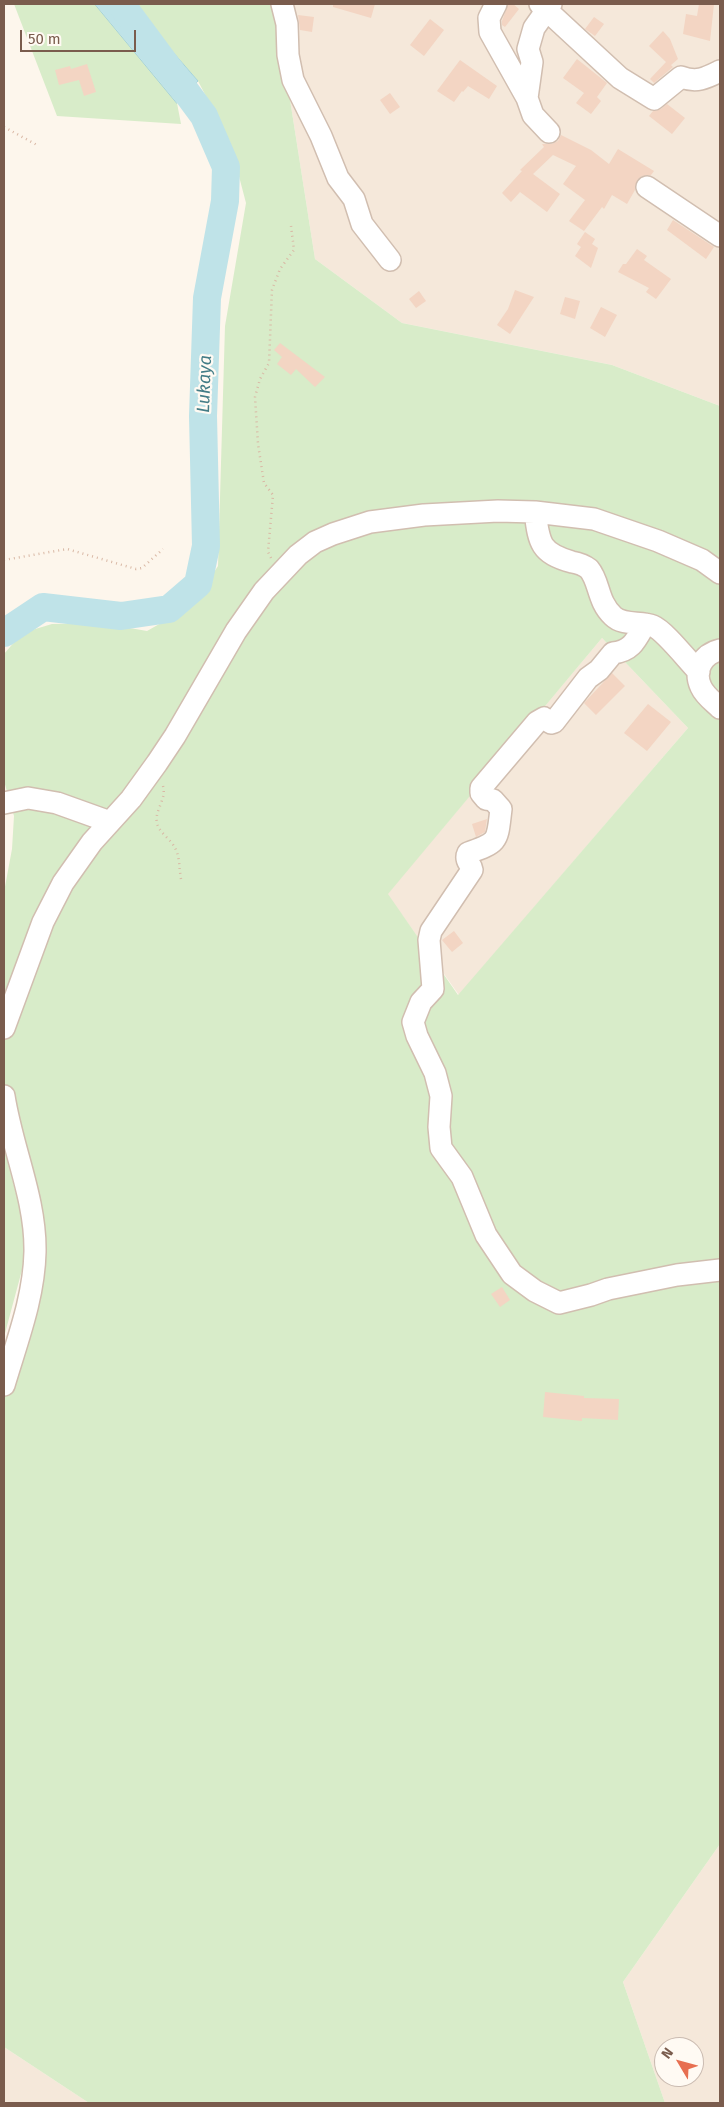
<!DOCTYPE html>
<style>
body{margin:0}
#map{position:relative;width:724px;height:2107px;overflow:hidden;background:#fdf6ec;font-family:"Fira Sans",sans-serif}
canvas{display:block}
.frame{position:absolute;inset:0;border:5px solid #7a5c4d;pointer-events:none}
.north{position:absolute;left:654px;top:2037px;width:50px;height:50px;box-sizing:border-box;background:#fffaf3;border:1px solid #cabbb1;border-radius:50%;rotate:307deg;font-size:14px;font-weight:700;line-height:20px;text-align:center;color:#7a5c4d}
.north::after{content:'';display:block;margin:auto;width:18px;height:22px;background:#e76f51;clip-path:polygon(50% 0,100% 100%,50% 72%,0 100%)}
.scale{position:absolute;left:20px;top:30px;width:116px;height:22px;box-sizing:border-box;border:2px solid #7a5c4d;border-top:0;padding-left:6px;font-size:15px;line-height:18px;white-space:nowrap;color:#7a5c4d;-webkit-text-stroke:4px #fffaf3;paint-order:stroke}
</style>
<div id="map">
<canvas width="724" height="2107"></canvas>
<div class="frame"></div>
<div class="north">N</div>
<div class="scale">50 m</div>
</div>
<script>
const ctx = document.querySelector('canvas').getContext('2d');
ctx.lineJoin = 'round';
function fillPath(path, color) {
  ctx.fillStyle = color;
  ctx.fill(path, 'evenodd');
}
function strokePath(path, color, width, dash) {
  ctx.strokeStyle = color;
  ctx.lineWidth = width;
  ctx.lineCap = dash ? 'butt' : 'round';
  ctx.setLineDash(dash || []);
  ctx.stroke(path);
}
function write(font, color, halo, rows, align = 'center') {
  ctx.font = font + ' "Fira Sans",sans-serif';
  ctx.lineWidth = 4.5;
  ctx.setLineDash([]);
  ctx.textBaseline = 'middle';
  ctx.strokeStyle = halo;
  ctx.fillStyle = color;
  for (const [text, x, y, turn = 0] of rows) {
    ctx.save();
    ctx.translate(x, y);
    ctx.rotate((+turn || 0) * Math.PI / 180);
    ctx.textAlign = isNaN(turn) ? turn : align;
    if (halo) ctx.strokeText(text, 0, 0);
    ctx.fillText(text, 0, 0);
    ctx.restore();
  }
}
const residential = new Path2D(`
 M275 4H720V406L612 365 402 323 315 259Z
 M602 638 688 728 459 995 387 894Z
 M720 1844V2103H665L623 1982ZM664 2047H694V2077H664Z
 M4 2047 89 2103H4Z`);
const green = new Path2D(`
 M14 4H95L177 103 181 124 57 116Z
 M131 4H275L315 259 402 323 612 365 720 406V1844L623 1982 665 2103H89L4 2047V1398L44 1258 4 1104V892L12 849 14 816 4 781V654L22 633 52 624 101 623 147 631 193 605 218 566 225 326 246 203 230 142 198 81ZM602 638 688 728 458 995 388 894Z
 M4 1147 29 1244 4 1337Z`);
const water = new Path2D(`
 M95 4H131L198 81 177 103Z`);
const river = new Path2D(`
 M4 633 43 607 121 616 169 609 198 584 206 546 203 416 207 298 225 201 226 167 204 116 121 4`);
const building = new Path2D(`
 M333 4H375L371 18 333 7Z
 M508 4H513L519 9 505 27 502 25V21Z
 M699 4H714L710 41 683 34 686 14 697 16Z
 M298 15 314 17 312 32 300 30Z
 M594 17 604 24 595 36 585 29Z
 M430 19 444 30 424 56 410 45Z
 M663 31 670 39 678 59 671 65 673 67 654 83 650 79 666 62 649 46Z
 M577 59 607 83 597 97 601 101 591 114 576 103 584 93 563 78Z
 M460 60 497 86 489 99 468 86 463 92 462 91 454 102 437 91Z
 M87 64 96 92 84 96 79 80 59 85 55 70 70 66 71 69Z
 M390 93 400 107 390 114 380 100Z
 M667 104 685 118 672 134 649 116 653 111 661 109Z
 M561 135 591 150 609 164 618 149 654 171 651 175 642 176 637 180 635 190 627 204 612 195 604 209 602 207 584 231 569 221 585 200 563 184 576 166 553 155 533 174 560 194 547 212 520 192 511 202 502 193 522 171 520 170 544 147 542 144H552L558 141Z
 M673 220 714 247 706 259 667 230Z
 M585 232 595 239 592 244 598 248 591 268 575 256 581 247 577 244Z
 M637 249 647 256 644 260 671 279 656 299 646 292 649 288 618 272 623 264H626Z
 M515 290 534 297 510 334 497 325 508 309Z
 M419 291 426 301 416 308 409 299Z
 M565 297 580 301 575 319 560 314Z
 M601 307 617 315 605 337 590 328Z
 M280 343 325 377 315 387 296 369 291 375 277 364 282 357 274 350Z
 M612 673 625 686 596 715 584 703Z
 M648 704 671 722 647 751 624 733Z
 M487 819 485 832 476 837 472 824Z
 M454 931 463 943 452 952 442 940Z
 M502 1287 510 1300 500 1307 491 1294Z
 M545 1392 584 1396V1398L619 1399 618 1420 582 1418V1421L543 1417Z`);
const path = new Path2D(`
 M4 127 37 145
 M271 558 268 552 273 495 264 483 258 444 255 397 260 379 269 363 272 290 280 269 294 250 291 226
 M4 560 67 549 136 569 142 568 163 549
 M163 786C167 799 154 811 157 823 159 833 171 839 175 848 180 857 179 868 181 879`);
const minor = new Path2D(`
 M282 4 287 24 288 55 293 80 321 136 338 178 354 199 362 224 390 260
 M496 4 489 18 490 32 527 98 533 115 549 132
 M540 4 620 78 654 99 681 77C697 83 706 78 720 71
 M527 98 532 62 528 49 534 28 551 4
 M647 187 720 236
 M535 512C539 543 540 553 572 562 578 563 584 565 589 569 600 582 597 601 613 616 623 626 641 621 653 626 665 631 688 661 699 672
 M645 624C636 640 632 651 613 653L599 670 588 678 554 722 551 723 544 718 537 722 481 788V793L486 799 493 800 501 809C497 841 500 842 468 853 464 861 471 863 472 870L431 931 429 940 433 989 421 1002 413 1022 417 1036 435 1073 441 1096 439 1127 441 1148 462 1177 486 1235 512 1274 535 1291 559 1303 591 1295 608 1289 677 1275 720 1270
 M720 650C703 654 693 670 701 687 705 696 714 702 720 708
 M4 803 28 798 57 803 110 822
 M4 1028 43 922 63 883 92 842 131 799 157 763 175 736 236 631 264 591 298 555 315 542 333 534 370 522 424 515 498 511 535 512 594 519 658 541 702 560 720 573
 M4 1096C12 1148 36 1199 35 1252 34 1298 17 1341 4 1385`);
const waterNames = [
 ["Lukaya",205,384,-88]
];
fillPath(residential, '#f5e8da');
fillPath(green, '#d8ecc9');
fillPath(water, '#bfe3e8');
strokePath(water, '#a5d3da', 1);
strokePath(river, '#bfe3e8', 28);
fillPath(building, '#f3d5c3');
strokePath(minor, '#d1beb0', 24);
strokePath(path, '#d9b8a5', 2.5, [1, 4]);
strokePath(minor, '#fff', 21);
write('italic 18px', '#437c86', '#fffaf3', waterNames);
</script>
